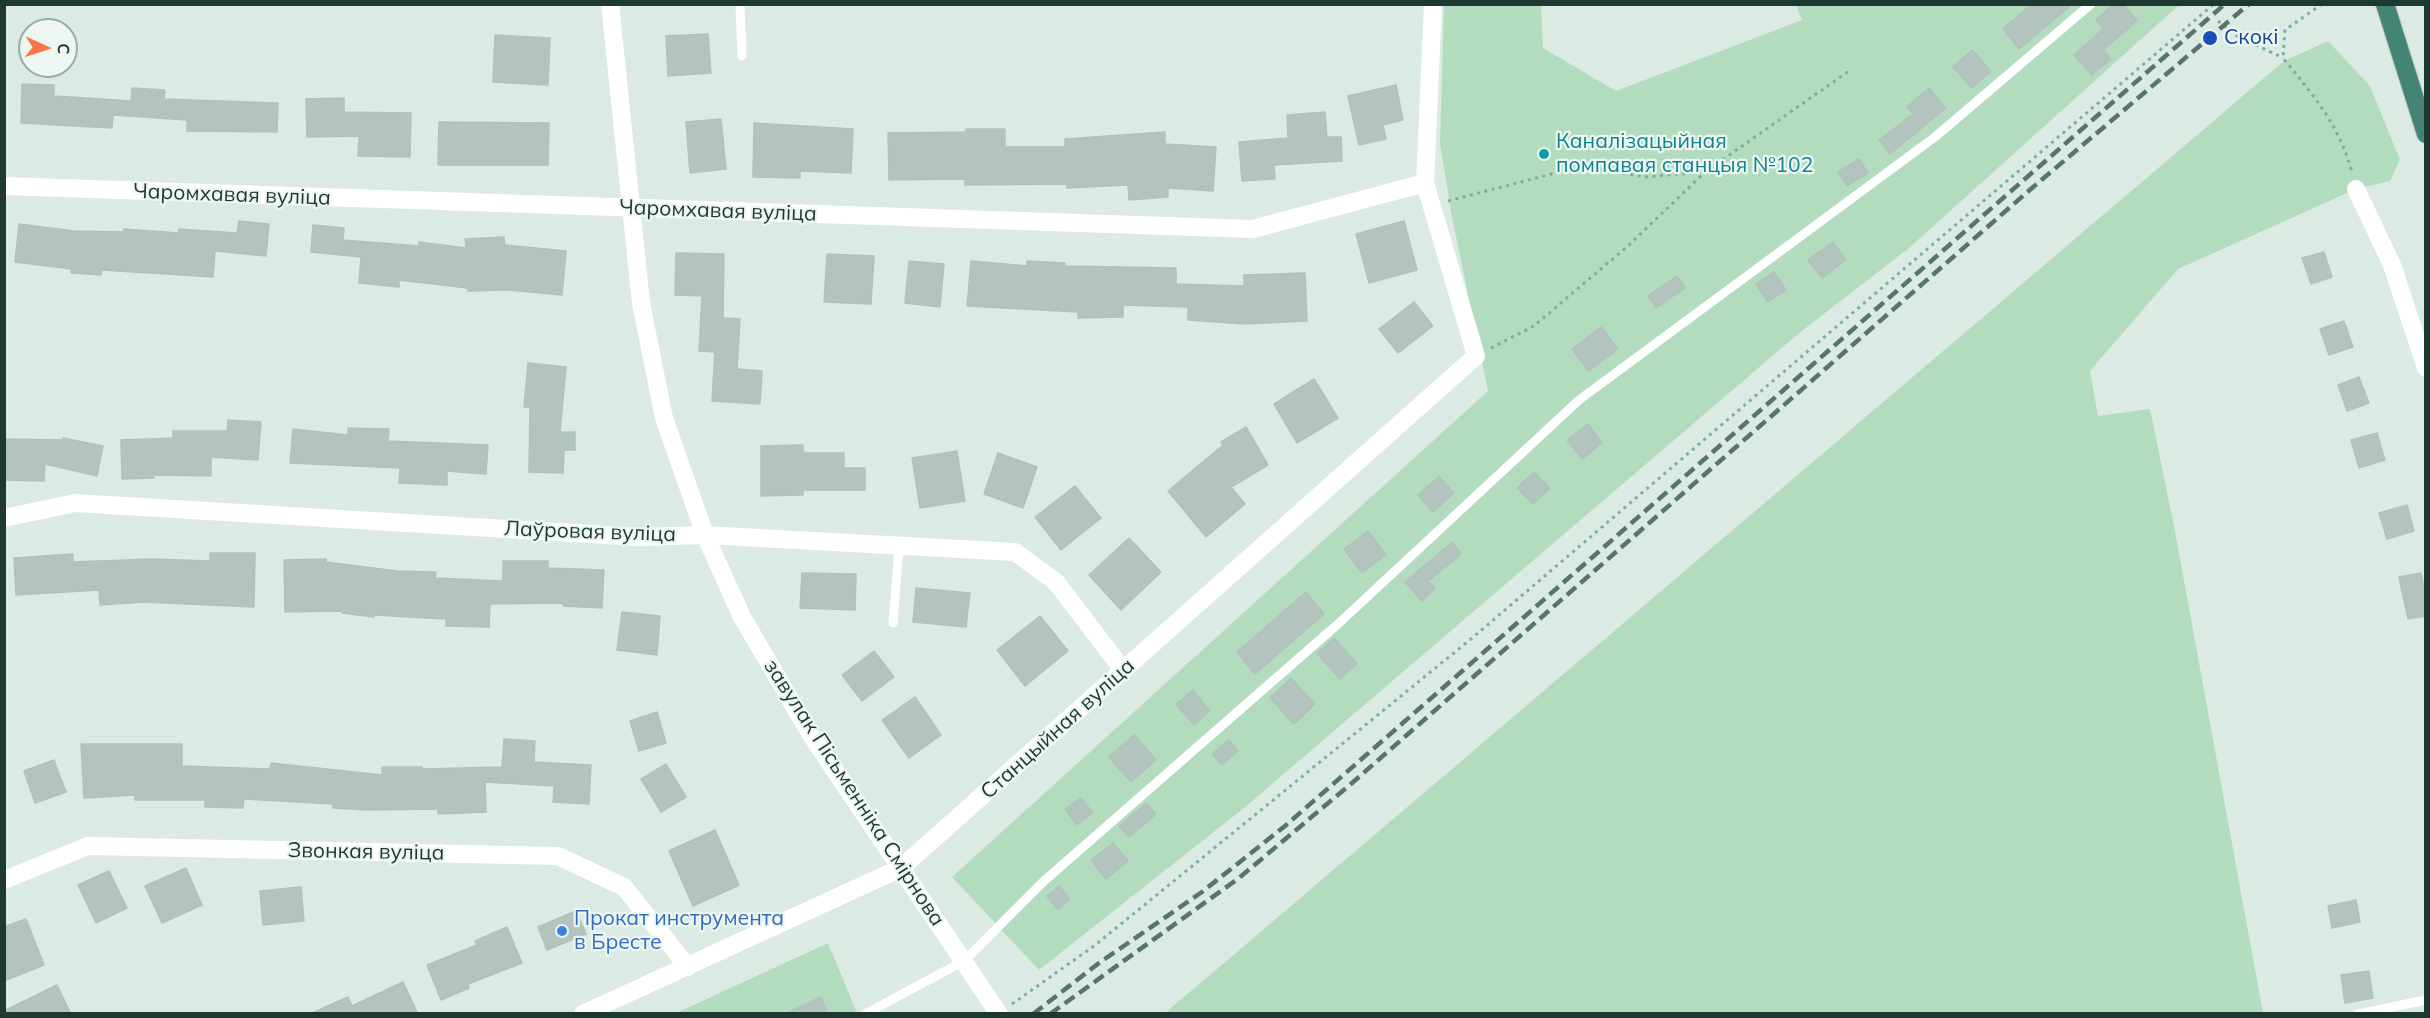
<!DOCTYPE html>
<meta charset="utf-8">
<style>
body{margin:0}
#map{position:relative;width:2430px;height:1018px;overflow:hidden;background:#dceae4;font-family:Mulish,sans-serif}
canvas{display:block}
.frame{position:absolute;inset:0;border:6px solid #1e3932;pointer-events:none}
.north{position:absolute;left:18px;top:18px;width:60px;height:60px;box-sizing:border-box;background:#edf6f1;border:2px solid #9aaaa5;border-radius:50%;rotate:93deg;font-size:16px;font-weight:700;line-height:24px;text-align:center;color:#1e3932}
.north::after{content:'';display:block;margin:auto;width:21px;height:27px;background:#f9764b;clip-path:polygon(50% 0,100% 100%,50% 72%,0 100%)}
</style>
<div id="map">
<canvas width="2430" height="1018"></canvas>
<div class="frame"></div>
<div class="north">С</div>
</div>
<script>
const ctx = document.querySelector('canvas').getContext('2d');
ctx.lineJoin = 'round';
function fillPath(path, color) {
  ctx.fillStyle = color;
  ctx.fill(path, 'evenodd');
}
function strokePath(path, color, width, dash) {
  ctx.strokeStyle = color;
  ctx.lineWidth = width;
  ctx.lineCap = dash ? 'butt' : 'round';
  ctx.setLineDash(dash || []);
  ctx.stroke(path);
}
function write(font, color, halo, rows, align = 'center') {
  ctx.font = font + ' Mulish,sans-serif';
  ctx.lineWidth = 4.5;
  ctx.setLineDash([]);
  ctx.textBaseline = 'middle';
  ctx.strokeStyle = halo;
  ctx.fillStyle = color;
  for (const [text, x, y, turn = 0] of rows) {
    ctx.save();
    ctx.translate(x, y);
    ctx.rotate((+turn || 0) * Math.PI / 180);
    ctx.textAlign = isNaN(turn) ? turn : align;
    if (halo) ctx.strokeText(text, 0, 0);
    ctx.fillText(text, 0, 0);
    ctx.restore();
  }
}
const green = new Path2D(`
 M1444 5H1541L1543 48 1616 91 1802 20 1796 5H2179L1909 248 1798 334 1244 808 1039 970 952 877 1488 391 1451 212 1440 143Z
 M2328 41 2370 86 2400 160 2390 181 2356 189 2178 269 2090 371 2098 416 2150 409 2174 526 2263 1013 1164 1014 2284 61Z
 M828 943 857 1013 674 1014Z`);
const building = new Path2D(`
 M2032 4H2072L2019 49 2003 29Z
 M2114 4H2123L2137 21 2103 50 2111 59 2092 75 2074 55 2103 29 2096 20Z
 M708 34 711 73 668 76 666 36Z
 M495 35 550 38 548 85 493 82Z
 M1972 50 1991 71 1972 88 1953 67Z
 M22 84 54 85V96L131 101 132 88 165 90 164 99 278 103 277 132 187 131V120L113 115 112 128 21 123Z
 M1396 85 1403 120 1383 125 1386 139 1359 145 1348 96Z
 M1929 88 1946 108 1890 154 1879 140 1913 114 1907 107Z
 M344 98V112L411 113 410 157 358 156 359 136 307 137 306 99Z
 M1325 112 1327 137H1341L1342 161 1274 165 1275 179 1242 181 1239 142 1288 138 1287 115Z
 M721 119 726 169 690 173 686 122Z
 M439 122 549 123 548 165H438Z
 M754 123 853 129 851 173 800 171V178L753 177Z
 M966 129H1005V147H1065V139L1165 132V144L1216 147 1213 191 1168 188V197L1129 200 1128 185 1067 188V184L965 185V179L889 180 888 133 966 132Z
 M1859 159 1868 173 1847 186 1838 172Z
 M239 221 269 224 266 256 215 251 213 277 102 270 101 275 71 273 72 269 15 262 19 224 74 231 123 232 124 229 178 233 179 229 237 233Z
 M1404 221 1417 270 1369 283 1356 234Z
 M313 225 344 228 343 240 419 246V242L466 248 465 239 504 237 505 245 566 251 562 295 508 290 468 291 467 288 399 280V287L359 283 361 257 311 252Z
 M1833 242 1846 260 1822 278 1808 260Z
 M2324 252 2332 277 2311 284 2302 258Z
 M676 253 724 254 723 318 740 319 737 369 762 371 760 404 712 401 715 352 699 351 702 296 675 295Z
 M827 254 874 256 871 304 824 302Z
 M909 261 944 264 940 307 905 303Z
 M971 261 1027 266V261L1065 263V266L1176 268V284L1244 286V275L1305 273 1307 321 1245 324 1188 320V307L1123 305V317L1078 318V312L967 306Z
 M1774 272 1786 290 1768 302 1756 284Z
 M1677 276 1685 288 1656 308 1648 296Z
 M1414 302 1433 326 1398 353 1379 329Z
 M2344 321 2353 347 2329 355 2320 329Z
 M1601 327 1618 349 1589 371 1572 349Z
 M528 363 566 367 560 432H575V450H564L563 473 529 472 530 407H524Z
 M2359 377 2369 403 2347 411 2338 385Z
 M1314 379 1338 418 1297 443 1274 404Z
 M228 420 261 422 258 460 211 457V476L153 475 154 478 122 479 121 440 173 438V431H227Z
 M1588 424 1602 443 1582 459 1567 440Z
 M1246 427 1268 465 1231 487 1245 504 1206 537 1168 491 1223 445 1221 442Z
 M348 428 389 429 388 441 488 445 486 474 447 471V485L399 483 400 468 290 463 293 429 348 435Z
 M2377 433 2385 460 2359 468 2351 440Z
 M63 438 103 446 97 476 45 464 44 481 4 480 5 439 63 440Z
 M803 445V453H844V468H865V490H803V495L761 496V446Z
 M957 451 965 501 920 508 912 458Z
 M998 453 1037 467 1023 508 984 494Z
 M1534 472 1550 488 1533 504 1517 488Z
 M1439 476 1454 493 1433 512 1418 495Z
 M1075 486 1101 518 1061 550 1035 517Z
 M2407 505 2414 531 2387 539 2379 513Z
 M1368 531 1386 555 1362 573 1344 549Z
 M1129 538 1161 572 1121 610 1089 575Z
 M1452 542 1461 554 1428 581 1435 588 1422 601 1405 582Z
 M210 553H255L254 607 144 602 100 605 99 590 16 595 14 558 73 554V562L151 559 210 561Z
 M326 559V562L397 571 436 572 435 578 503 581V561H548V568L604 570 602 608 563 606V603L490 604 489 627 446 626V619L374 615V617L342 613V611L285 612 284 560Z
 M802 573 856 574 855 610 800 608Z
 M2421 573 2426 596V616L2408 619 2399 577Z
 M916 588 970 593 966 627 913 622Z
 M1306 592 1324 614 1255 674 1237 652Z
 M622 612 660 616 657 655 617 650Z
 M1040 616 1068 651 1025 686 997 650Z
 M1334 638 1357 664 1340 679 1317 653Z
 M874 651 894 677 862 701 842 675Z
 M1291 678 1315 704 1294 724 1270 698Z
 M1193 690 1210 711 1194 725 1176 704Z
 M915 697 941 735 909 758 882 720Z
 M657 712 666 743 639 751 630 721Z
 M1134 735 1156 760 1131 782 1109 757Z
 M504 739 535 741 534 762 591 765 589 804 553 802 554 786 485 782 486 812 438 814V809L366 810 333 808V804L244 799 243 808 205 807V800H135V795L84 798 81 744H182V766L270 769 271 763 382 775V767H422V769L502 767Z
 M1229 740 1238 751 1222 765 1212 754Z
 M54 760 66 792 35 803 24 771Z
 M666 764 686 797 661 812 641 779Z
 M1081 798 1093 813 1077 825 1065 809Z
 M1146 803 1156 814 1129 837 1119 826Z
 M715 830 739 885 693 906 669 851Z
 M1113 843 1128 861 1106 879 1091 860Z
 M186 868 202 905 162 923 145 886Z
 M109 871 127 908 96 923 78 885Z
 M1059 886 1070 899 1058 910 1047 896Z
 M301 887 304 921 263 925 260 891Z
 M2356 900 2360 922 2332 928 2328 906Z
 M576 911 586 934 547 950 538 927Z
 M26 919 44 965 4 981V927Z
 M507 927 522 963 468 984 469 988 441 1000 427 965 477 945 475 941Z
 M2369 971 2373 998 2345 1003 2341 975Z
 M403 982 418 1014H310L348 997 352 1006Z
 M57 985 71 1014H4V1011Z
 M821 997 828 1014H785Z`);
const path = new Path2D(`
 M2322 4 2285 30 2283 58C2314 96 2339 125 2352 172
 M2218 21 2237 36 2283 58
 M1448 201 1582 166 1644 177 1703 172
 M1491 348 1534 326 1629 245 1705 172 1849 71
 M1012 1004 1094 946 1471 639 2214 4`);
const service = new Path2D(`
 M740 4 742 56
 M893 623 899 547
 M865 1014 964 961 1044 881 1338 624 1579 400 1935 137 2091 4
 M2358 1014 2426 1000`);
const minor = new Path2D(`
 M610 4 641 303 664 418 705 535 742 617 811 735 999 1014
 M4 186 1253 229 1425 183
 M2356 189 2392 265 2426 368
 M4 518 75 503 639 537 705 535 1015 552 1056 582 1123 670
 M4 880 88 846 558 856 624 887 688 967
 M583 1014 901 868 1476 356 1425 183 1433 4`);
const trunk = new Path2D(`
 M2385 4 2426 134`);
const rail = new Path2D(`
 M1033 1014 1099 963 1202 892 1285 826 2225 4
 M1050 1014 1239 878 1352 783 2032 188 2249 4`);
const markers = [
 [2210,38,8,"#1a4fb4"],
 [1544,154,6,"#0f9aa8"],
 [562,931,6,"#3f7fe0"]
];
const transitNames = [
 ["Скокі",2224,38]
];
const cultureNames = [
 ["Каналізацыйная",1556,142],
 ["помпавая станцыя №102",1556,166]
];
const streetNames = [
 ["Чаромхавая вуліца",232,195,2],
 ["Чаромхавая вуліца",718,211,2],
 ["Лаўровая вуліца",590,532,2],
 ["Станцыйная вуліца",1058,729,-42],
 ["завулак Пісьменніка Смірнова",854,793,57],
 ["Звонкая вуліца",366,852,1]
];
const shopNames = [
 ["Прокат инструмента",574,919],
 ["в Бресте",574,943]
];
fillPath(green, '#b3dcbf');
fillPath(building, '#b2c4bd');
strokePath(building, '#afc3bb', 1.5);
strokePath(trunk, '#bcc4c2', 20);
strokePath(path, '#7baf9f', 3, [3, 4.5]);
strokePath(service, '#fff', 9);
strokePath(minor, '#fff', 18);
strokePath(trunk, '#438475', 18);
strokePath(rail, '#57756d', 4.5, [12, 6]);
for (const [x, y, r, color] of markers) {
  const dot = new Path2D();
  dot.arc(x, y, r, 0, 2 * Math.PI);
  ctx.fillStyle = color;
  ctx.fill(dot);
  strokePath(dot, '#edf6f1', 2);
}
write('21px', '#164399', '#edf6f1', transitNames, 'left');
write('21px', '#0d838f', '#edf6f1', cultureNames, 'left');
write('21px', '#1e3932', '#edf6f1', streetNames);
write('21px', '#366cbe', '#edf6f1', shopNames, 'left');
</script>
